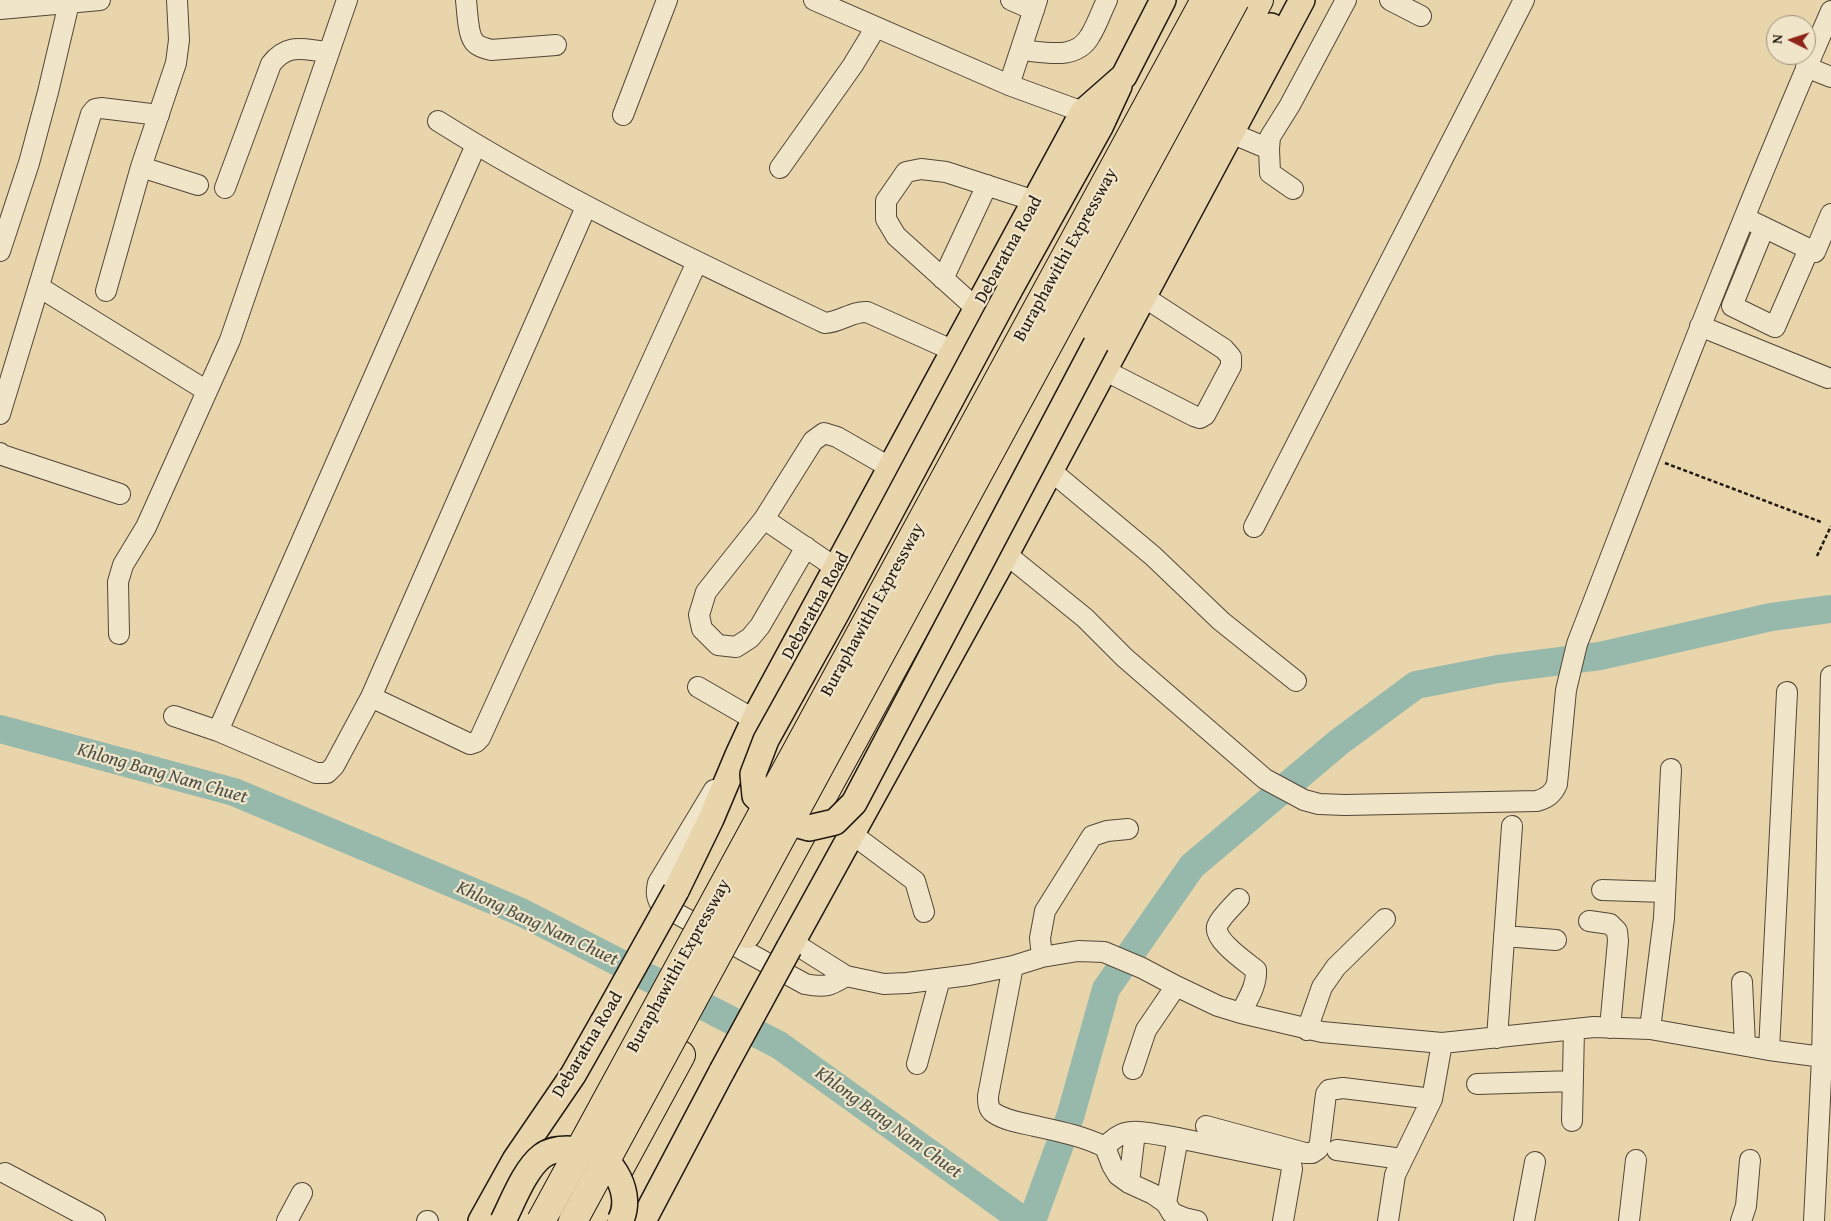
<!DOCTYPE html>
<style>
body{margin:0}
#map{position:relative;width:1831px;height:1221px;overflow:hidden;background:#e8d5ac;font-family:"Gentium Book Plus",serif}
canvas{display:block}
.north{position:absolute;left:1766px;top:15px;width:50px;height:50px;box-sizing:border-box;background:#f0e4c9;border:1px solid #9d927f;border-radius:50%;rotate:274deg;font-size:14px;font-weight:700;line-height:20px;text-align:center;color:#211810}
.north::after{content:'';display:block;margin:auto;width:18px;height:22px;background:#8f2418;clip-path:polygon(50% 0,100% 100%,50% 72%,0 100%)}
</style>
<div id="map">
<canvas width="1831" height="1221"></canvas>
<div class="north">N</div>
</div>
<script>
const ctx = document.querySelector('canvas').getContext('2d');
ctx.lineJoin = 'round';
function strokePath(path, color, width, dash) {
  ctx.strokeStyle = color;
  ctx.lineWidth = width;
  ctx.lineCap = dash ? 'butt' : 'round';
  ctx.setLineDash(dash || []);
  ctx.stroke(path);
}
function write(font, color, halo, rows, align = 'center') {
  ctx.font = font + ' "Gentium Book Plus",serif';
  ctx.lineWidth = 4.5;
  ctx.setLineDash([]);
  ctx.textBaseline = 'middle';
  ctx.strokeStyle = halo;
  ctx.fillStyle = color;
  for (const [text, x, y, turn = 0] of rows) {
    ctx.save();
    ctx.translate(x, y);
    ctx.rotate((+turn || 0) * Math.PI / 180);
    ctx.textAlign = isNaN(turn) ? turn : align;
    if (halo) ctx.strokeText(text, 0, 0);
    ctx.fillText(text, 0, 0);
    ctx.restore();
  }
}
const river = new Path2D(`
 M0 729 234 792 521 912 779 1045 1024 1221
 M1032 1221 1071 1114 1106 989 1192 866 1339 742 1416 685 1498 669 1600 656 1771 617 1831 609`);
const path = new Path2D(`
 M1665 463 1821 522
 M1817 556 1831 526`);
const minor = new Path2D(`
 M466 0C467 9 468 33 473 40 476 46 484 48 491 50L556 45
 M814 0 1009 85 1083 112
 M1011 0 1034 10
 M1390 0 1421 16
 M0 9 100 0
 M1021 50C1045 52 1076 61 1090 36 1097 25 1101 12 1107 0
 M1806 67 1831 77
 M1009 85 1037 0
 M623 115 667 0
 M438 121C562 199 693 260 825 323 841 322 852 311 867 312L954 351
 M1231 133 1269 149 1270 137 1290 105 1346 0
 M1269 149 1270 173 1293 189
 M141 167 198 185
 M780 168 853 65 876 27
 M225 188 271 64C288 42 303 50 329 52
 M1753 222 1815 252 1831 214
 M1764 228 1732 306 1775 327 1809 249
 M0 251 29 163 48 92 69 3
 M943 279 987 185
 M39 287 207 391
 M106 291 141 167 176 63 179 40 177 0
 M977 309 896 236 886 219V201L906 172 921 169 946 172 1035 201
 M1700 326 1828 378
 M1104 370 1194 416 1200 418 1205 415 1231 366V357L1224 349 1144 297
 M0 414 91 114 95 109 101 108 159 115
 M0 453 2 455 120 494
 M1050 470 1153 556 1221 621 1296 681
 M764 519 836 568
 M1254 527 1524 0
 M806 547 760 626 750 638 736 647 718 645 702 629 699 615 706 592 764 519 813 441 824 433 837 437 891 468
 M1006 554 1085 618 1125 658 1265 779 1304 800 1319 804 1345 805 1537 801C1547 798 1553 794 1557 784L1566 690 1577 644C1659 432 1740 220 1831 11
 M119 634 118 582 123 565 146 527 230 340 347 0
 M698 687 755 720
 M371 697 470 744 476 742 480 738 697 262
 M174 716 218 731 316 773H327L334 766 371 697 586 207
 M218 731 476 145
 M714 790 658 883C656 892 656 897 661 905L805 984C825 988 830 986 846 976
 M852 834 915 881 924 912
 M1602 890 1665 892
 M1239 899C1232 907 1223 915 1218 924 1210 938 1246 962 1256 970 1257 986 1247 1000 1241 1013
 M1589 921 1610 924 1617 931 1618 941 1610 1028
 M1504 936 1556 940
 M792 942 846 976 884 984 907 983 969 975 1013 966 1042 957 1078 951 1104 952 1142 968 1176 986 1218 1006 1241 1013 1322 1032 1442 1043 1594 1027 1650 1029 1769 1050 1831 1058
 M1042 957 1040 938 1045 911 1092 836 1107 831 1128 829
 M1013 966 988 1096C988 1103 988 1109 994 1113 1006 1121 1022 1123 1035 1126 1058 1131 1083 1136 1105 1147L1112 1165 1118 1175 1129 1183 1153 1194 1166 1203 1172 1213 1184 1218 1197 1221
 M1742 982 1745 1045
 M1650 1029 1664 918 1671 769
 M1307 1030 1322 987 1336 967 1385 919
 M1497 1038 1512 826
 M1769 1050 1787 692
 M917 1064 940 979
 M1133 1069 1146 1030 1176 986
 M1477 1084 1573 1081
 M1572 1121 1574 1029
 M1206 1126 1305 1153H1312L1318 1149 1320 1142 1326 1094 1329 1090 1343 1088 1432 1099
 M1178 1138 1285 1160 1291 1163 1292 1169 1283 1221
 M1105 1147C1110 1142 1117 1135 1125 1133 1138 1129 1164 1136 1178 1138L1166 1203
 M1337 1150 1402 1159
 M5 1173 95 1221
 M1129 1183 1135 1132
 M287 1221 302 1193
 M427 1221H428
 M1388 1221 1395 1175 1432 1099 1442 1043
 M1524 1221 1535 1162
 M1629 1221 1636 1160
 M1741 1221 1746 1206 1750 1160
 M1814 1221 1822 1058 1831 676`);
const major = new Path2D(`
 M1009 291 1100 127 1119 86
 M1096 344 1246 67 1271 26
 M676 891 711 819 738 755 757 714 1083 112 1124 76 1163 0
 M789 948 1006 554 1302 0
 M481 1221 515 1160 573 1075 603 1022
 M643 1221 722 1071`);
const highway = new Path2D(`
 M747 934 1259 0
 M591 1221 681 1055`);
const majorBridge = new Path2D(`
 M1009 291 836 614 766 740 753 774 755 796 780 820 809 828 835 822 854 803 1096 344
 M603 1022 676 891
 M722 1071 789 948
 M503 1221C513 1201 525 1169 542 1156 550 1150 558 1149 568 1149 574 1150 581 1149 587 1150 614 1157 634 1196 620 1221`);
const highwayBridge = new Path2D(`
 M541 1221 1205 0
 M573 1221 1235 0`);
const streetNames = [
 ["Debaratna Road",1009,250,-61],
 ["Buraphawithi Expressway",1066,255,-61],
 ["Debaratna Road",816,606,-61],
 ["Buraphawithi Expressway",873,610,-61],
 ["Buraphawithi Expressway",679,966,-61],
 ["Debaratna Road",588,1045,-59]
];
const waterNames = [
 ["Khlong Bang Nam Chuet",162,774,16],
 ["Khlong Bang Nam Chuet",537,924,25],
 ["Khlong Bang Nam Chuet",888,1123,36]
];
strokePath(river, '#97b9ab', 28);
strokePath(minor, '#534737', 22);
strokePath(major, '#211810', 28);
strokePath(highway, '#211810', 30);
strokePath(path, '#211810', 2.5, [4, 2.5]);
strokePath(minor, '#f0e4c9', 20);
strokePath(major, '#e8d5ac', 25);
strokePath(highway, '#e8d5ac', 28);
strokePath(majorBridge, '#211810', 28, []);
strokePath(highwayBridge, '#211810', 30, []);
strokePath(majorBridge, '#e8d5ac', 25);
strokePath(highwayBridge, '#e8d5ac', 28);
write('18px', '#211810', '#f0e4c9', streetNames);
write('italic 19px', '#4a5046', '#f0e4c9', waterNames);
</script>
